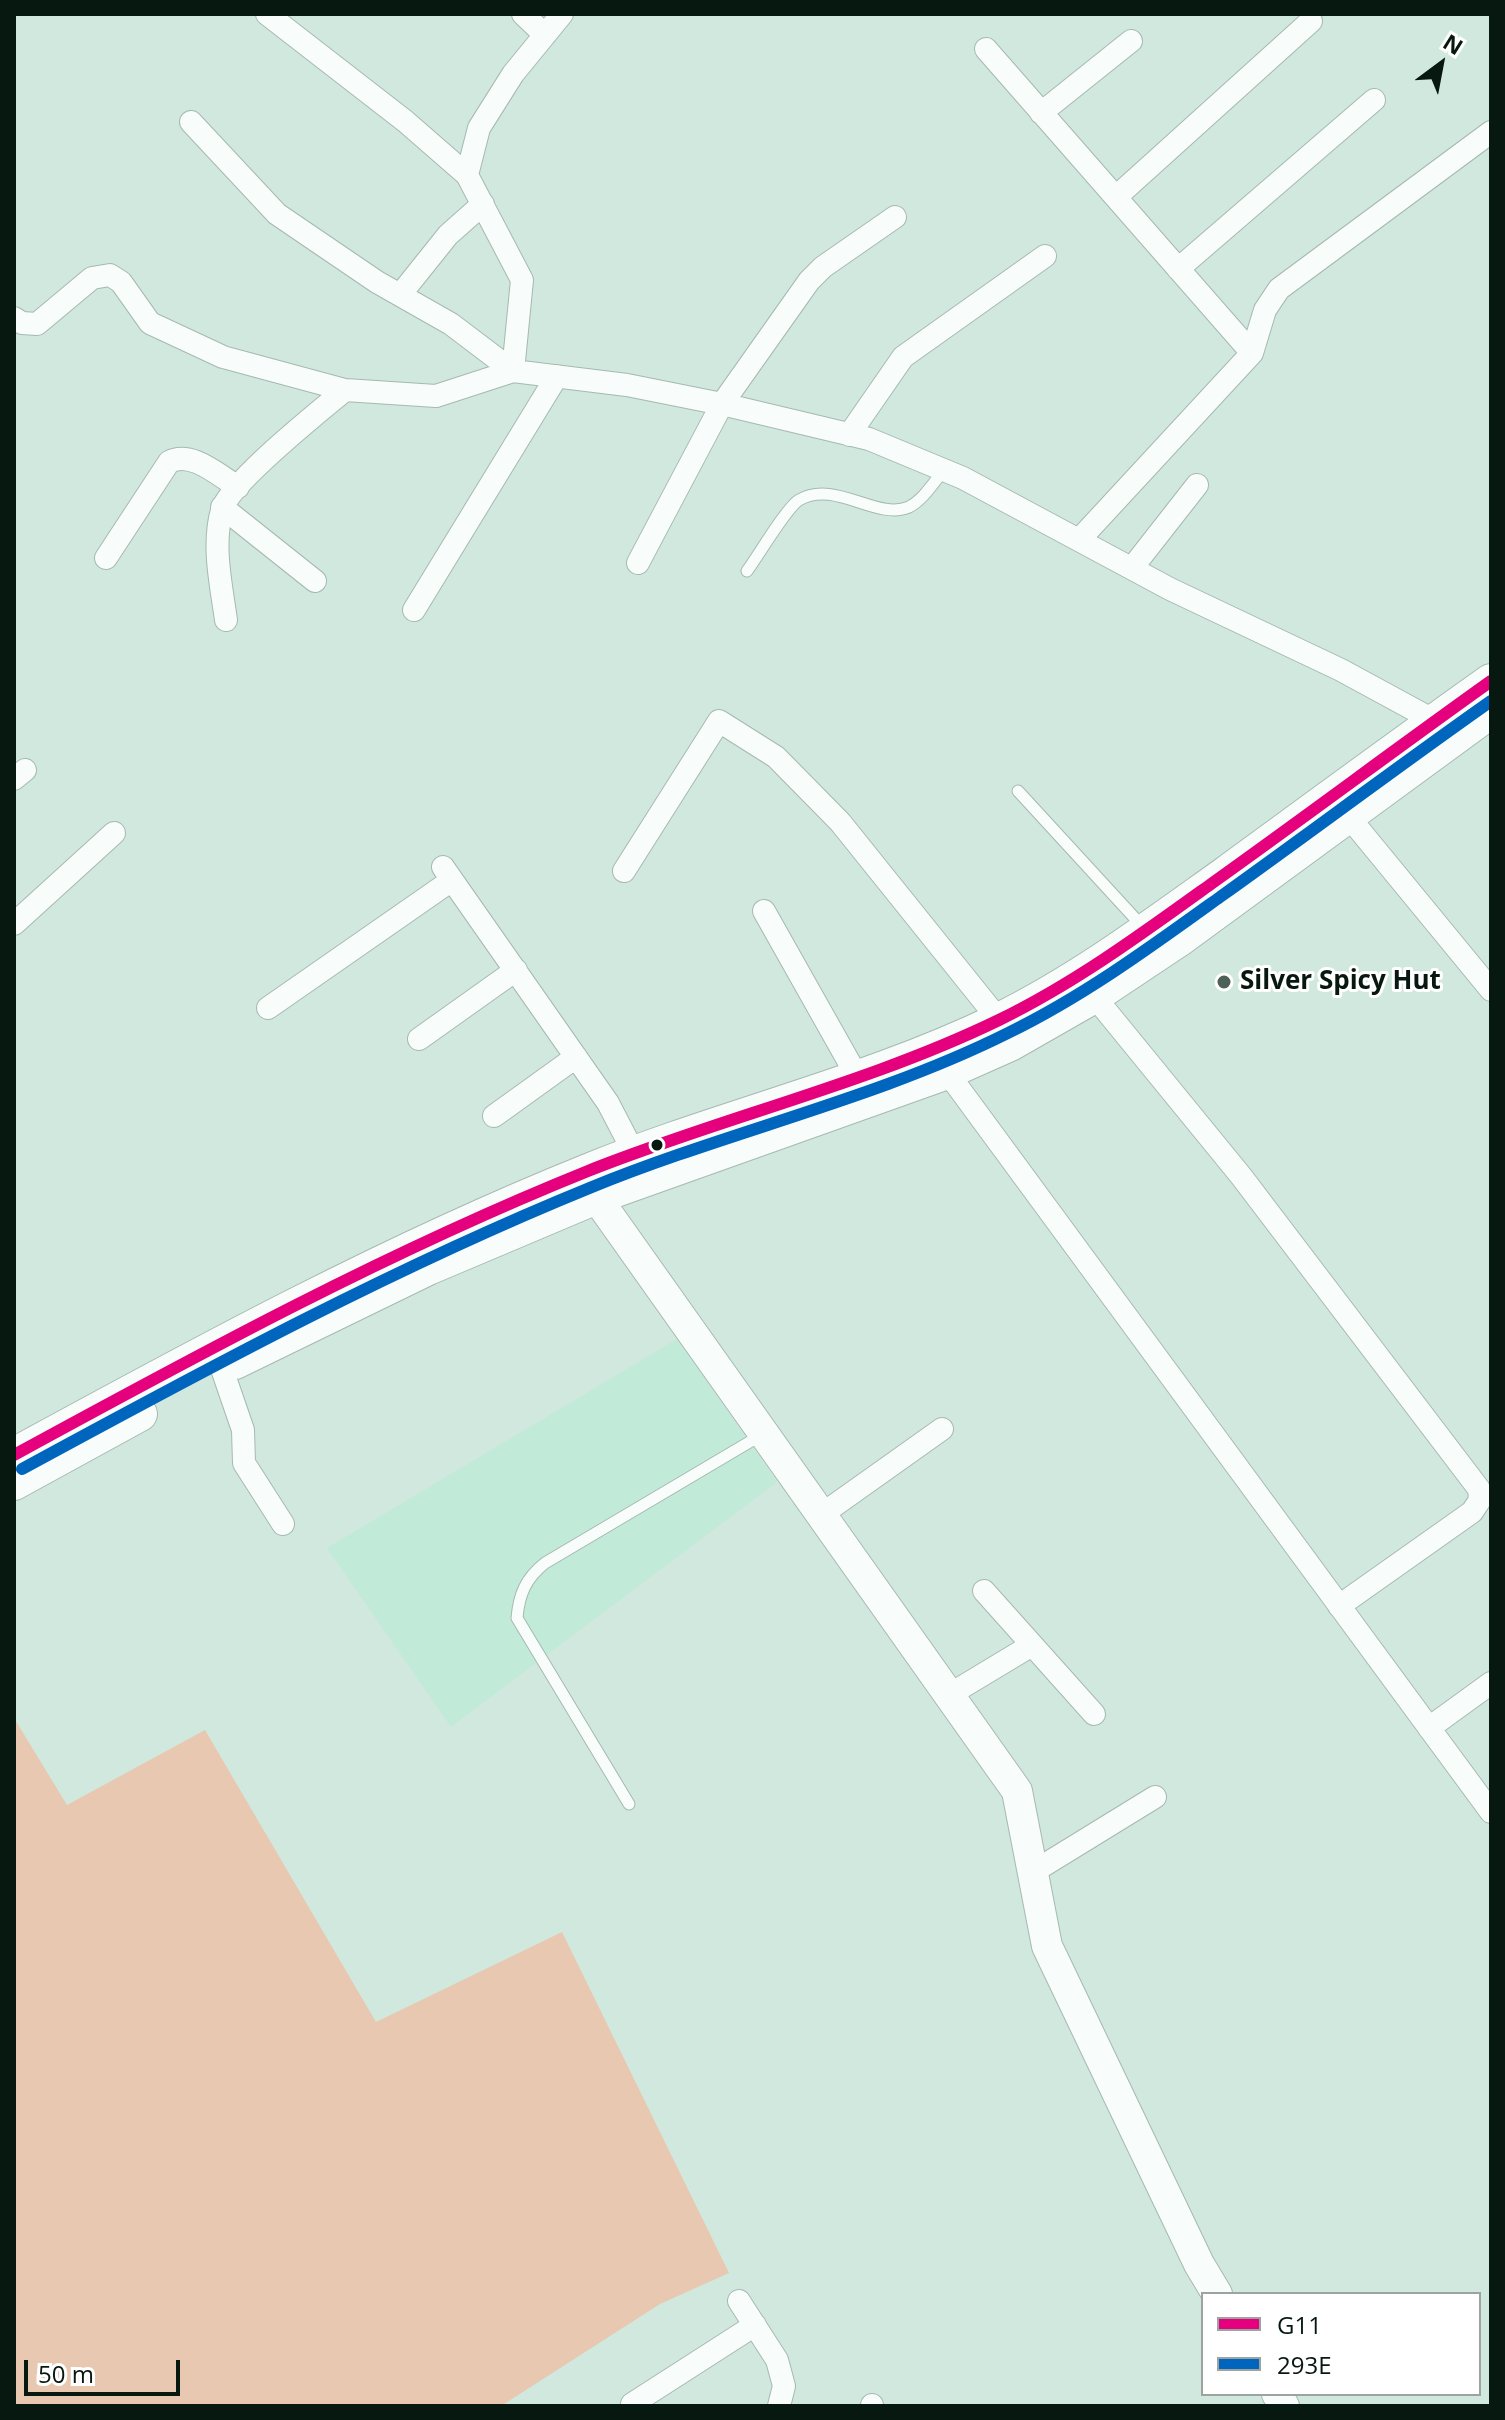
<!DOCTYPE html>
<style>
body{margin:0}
#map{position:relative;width:1505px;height:2420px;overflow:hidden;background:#d0e8de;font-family:"Open Sans",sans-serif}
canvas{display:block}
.frame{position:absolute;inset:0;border:16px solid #071811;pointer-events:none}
.legend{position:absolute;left:1201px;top:2292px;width:280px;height:104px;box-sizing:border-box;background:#fff;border:2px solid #9ca3a0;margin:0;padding:10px 14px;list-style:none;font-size:24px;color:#071811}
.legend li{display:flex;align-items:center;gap:16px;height:40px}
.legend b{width:40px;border:2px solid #9ca3a0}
.north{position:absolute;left:1401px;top:24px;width:80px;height:80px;-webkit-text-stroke:6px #fff;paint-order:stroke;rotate:32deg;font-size:22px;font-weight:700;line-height:32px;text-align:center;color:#071811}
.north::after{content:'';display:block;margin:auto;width:28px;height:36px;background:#071811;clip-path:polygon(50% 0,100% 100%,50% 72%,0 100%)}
.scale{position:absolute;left:24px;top:2360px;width:156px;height:36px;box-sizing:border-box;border:4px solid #071811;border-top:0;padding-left:10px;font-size:24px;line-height:28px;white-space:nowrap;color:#071811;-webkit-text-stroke:6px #fff;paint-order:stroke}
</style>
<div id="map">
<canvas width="1505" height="2420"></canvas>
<div class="frame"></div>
<ul class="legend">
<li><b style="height:10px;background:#e5007d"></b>G11</li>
<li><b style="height:10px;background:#0065bd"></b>293E</li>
</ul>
<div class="north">N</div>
<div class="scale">50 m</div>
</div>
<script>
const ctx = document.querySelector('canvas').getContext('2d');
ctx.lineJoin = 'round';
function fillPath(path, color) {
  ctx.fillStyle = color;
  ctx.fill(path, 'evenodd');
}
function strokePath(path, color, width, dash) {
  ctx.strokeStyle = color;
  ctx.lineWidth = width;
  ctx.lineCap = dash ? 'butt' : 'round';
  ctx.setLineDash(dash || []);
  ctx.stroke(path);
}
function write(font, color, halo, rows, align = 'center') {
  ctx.font = font + ' "Open Sans",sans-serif';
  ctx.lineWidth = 6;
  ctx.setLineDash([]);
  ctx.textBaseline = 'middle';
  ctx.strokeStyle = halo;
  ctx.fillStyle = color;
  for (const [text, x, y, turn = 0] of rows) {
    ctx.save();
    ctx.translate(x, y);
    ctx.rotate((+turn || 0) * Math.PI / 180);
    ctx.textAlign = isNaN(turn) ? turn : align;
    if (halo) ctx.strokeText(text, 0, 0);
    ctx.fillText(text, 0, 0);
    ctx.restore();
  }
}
const built = new Path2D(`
 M677 1339 777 1482 451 1727 327 1548Z`);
const green = new Path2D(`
 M14 1718 67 1805 205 1730 376 2022 562 1932 729 2273 660 2304 501 2406H14Z`);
const lane = new Path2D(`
 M747 571C758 556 787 507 799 500 835 479 877 521 909 507 923 500 934 482 944 470
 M1018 791 1142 926
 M629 1804 517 1618C519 1594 526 1578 545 1563L763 1434`);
const street = new Path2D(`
 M267 14 405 121 467 175
 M523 14 545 35
 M986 49 1252 353 1079 540
 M1041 113 1131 41
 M191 122 277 214 377 282 451 324 513 371
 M1116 197 1311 21
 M1178 269 1374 100
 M400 295 448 235 483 204
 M14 318 22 323 37 324 92 278 110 275 121 282 150 323 223 357 345 390 436 396 513 371 627 385 722 404 869 439 963 478 1170 589 1341 670 1446 727
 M1252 353 1265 310 1279 289 1491 132
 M513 371 522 280 467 175 479 128 513 74 562 14
 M849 435 903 357 1045 256
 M222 507 315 581
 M106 558 169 462C191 450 218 475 238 487
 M638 563 722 404 809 281 823 267 895 217
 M1132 568 1197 485
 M414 610 557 376
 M226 620C221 584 212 545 222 510 229 483 320 411 345 390
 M14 779 25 770
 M1348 816 1491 990
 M443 867 608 1103 634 1153
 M624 871 719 721 776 757 840 822 999 1020 1004 1032
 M764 911 858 1078
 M14 924 114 833
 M1094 996 1241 1176 1479 1489 1480 1500 1472 1512 1339 1606
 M268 1008 452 880
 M419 1039 516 970
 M947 1072 1491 1812
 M494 1116 576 1057
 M222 1369 243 1430 244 1463 283 1524
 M821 1515 942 1429
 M984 1591 1094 1714
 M949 1695 1032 1645
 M1429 1728 1491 1683
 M1033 1872 1155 1797
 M739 2301 777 2360 784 2386 779 2406
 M632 2404 755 2325
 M872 2405V2406`);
const secondary = new Path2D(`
 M588 1178 596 1197 1017 1791 1047 1946 1199 2264 1217 2294
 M1277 2394 1284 2406`);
const primary = new Path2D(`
 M235 1362 428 1268 596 1197 947 1072 1010 1044 1094 996 1181 938 1491 711
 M14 1455C201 1353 389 1251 588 1171 723 1116 867 1084 999 1020 1080 980 1152 926 1225 874 1314 809 1402 744 1491 681
 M14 1483 140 1414`);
const bus1 = new Path2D(`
 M14 1455C201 1353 389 1251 588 1171 723 1117 867 1084 999 1020 1075 983 1143 933 1211 884 1305 817 1397 748 1491 681`);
const bus2 = new Path2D(`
 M22 1469C208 1368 395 1267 592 1187 729 1131 876 1099 1008 1033 1084 996 1152 946 1220 897 1311 832 1400 765 1491 701`);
const markers = [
 [1224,982,8,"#4d6159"],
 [657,1145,7,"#071811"]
];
const poiNames = [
 ["Silver Spicy Hut",1240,982]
];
fillPath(built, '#c2ead8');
fillPath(green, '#e8c8b0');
strokePath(lane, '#a6b9b1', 13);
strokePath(street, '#a6b9b1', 24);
strokePath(secondary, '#a6b9b1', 32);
strokePath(primary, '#a6b9b1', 36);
strokePath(lane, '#f8fcfa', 11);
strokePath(street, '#f8fcfa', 22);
strokePath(secondary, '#f8fcfa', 30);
strokePath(primary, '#f8fcfa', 34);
strokePath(bus1, '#e5007d', 12);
strokePath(bus2, '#0065bd', 12);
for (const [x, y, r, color] of markers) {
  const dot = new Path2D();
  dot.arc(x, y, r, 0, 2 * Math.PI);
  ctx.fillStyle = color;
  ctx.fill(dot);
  strokePath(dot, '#fff', 3);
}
write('bold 26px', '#071811', '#fff', poiNames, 'left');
</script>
